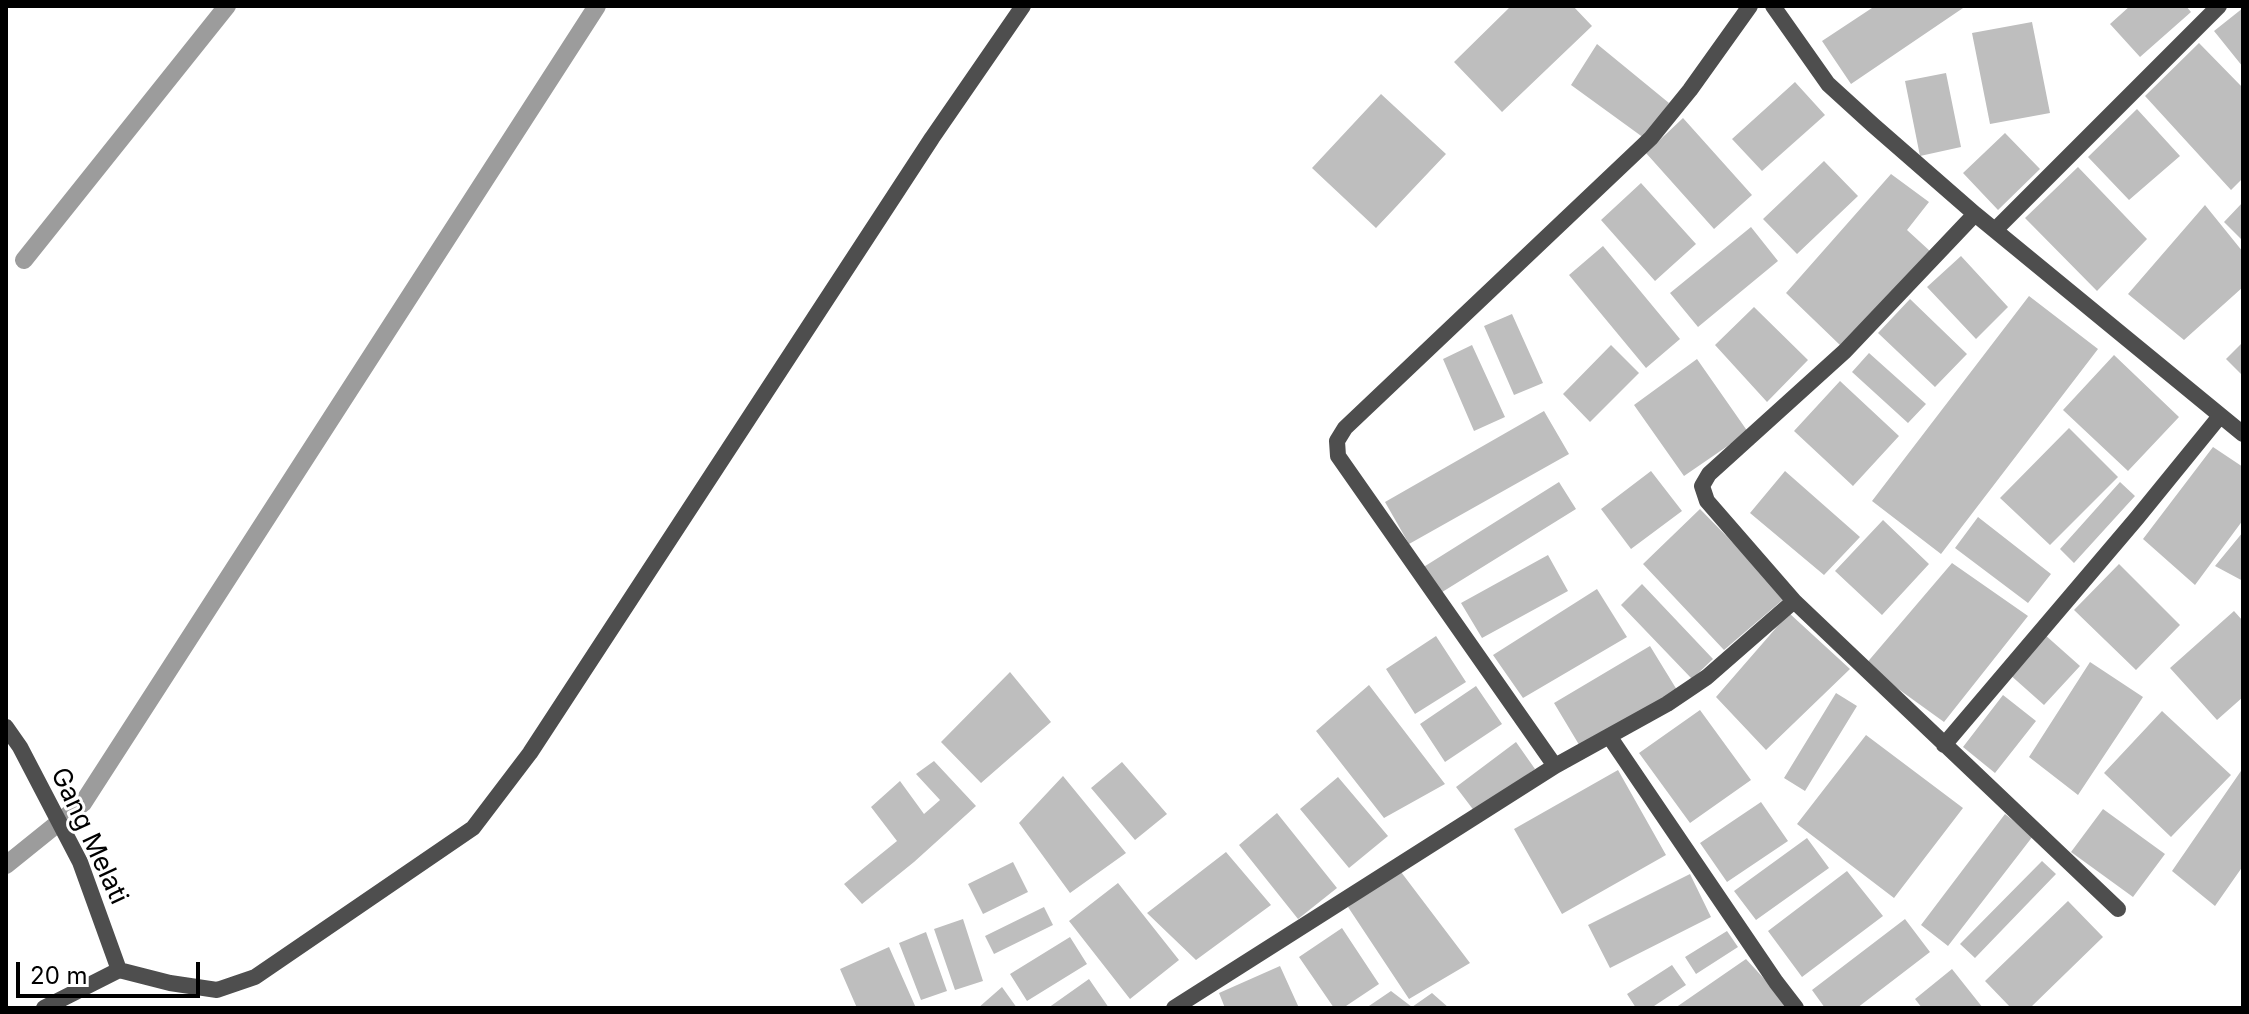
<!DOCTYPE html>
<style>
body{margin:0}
#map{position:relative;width:2249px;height:1014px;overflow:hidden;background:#fff;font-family:Inter,sans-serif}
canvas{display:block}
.frame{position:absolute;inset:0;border:8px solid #000;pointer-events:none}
.scale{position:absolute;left:16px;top:962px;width:184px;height:36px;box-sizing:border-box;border:4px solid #000;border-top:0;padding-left:10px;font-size:24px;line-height:28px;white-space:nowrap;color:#000;-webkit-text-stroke:6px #fff;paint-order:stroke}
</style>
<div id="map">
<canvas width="2249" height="1014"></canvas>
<div class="frame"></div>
<div class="scale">20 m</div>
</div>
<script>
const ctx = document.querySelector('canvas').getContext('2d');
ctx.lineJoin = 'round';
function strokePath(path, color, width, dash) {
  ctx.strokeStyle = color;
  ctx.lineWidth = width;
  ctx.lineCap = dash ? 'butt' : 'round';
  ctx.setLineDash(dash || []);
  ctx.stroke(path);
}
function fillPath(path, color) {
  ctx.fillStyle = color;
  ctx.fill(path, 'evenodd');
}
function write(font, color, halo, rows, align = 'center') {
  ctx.font = font + ' Inter,sans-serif';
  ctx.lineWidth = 6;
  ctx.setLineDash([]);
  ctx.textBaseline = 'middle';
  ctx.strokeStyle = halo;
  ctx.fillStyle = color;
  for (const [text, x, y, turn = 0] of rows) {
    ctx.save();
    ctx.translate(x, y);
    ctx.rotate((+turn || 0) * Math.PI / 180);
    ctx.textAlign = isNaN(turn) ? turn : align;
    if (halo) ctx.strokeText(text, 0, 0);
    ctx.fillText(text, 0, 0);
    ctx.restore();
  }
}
const stream = new Path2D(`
 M24 260 227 6
 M6 865 83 803 597 6`);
const building = new Path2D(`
 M1511 6H1573L1592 26 1502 112 1454 62Z
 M1875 6H1966L1851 84 1822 41Z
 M2130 6H2186L2191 12 2140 57 2110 24Z
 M2243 8V67L2214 31Z
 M2032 22 2050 113 1990 124 1972 33Z
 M2199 43 2243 88V178L2231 190 2145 96Z
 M1597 44 1669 103 1644 138 1571 85Z
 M1946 73 1961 147 1920 156 1905 81Z
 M1795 82 1825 115 1762 171 1732 139Z
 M1381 94 1446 154 1376 228 1312 168Z
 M2137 109 2180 156 2129 200 2088 157Z
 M1683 118 1752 195 1714 229 1646 153Z
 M2005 133 2040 169 1998 210 1963 173Z
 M1824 161 1858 196 1797 254 1763 219Z
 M2078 167 2147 239 2097 291 2025 218Z
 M1891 174 1929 202 1907 230 1931 252 1841 346 1786 293Z
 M1641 183 1696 244 1655 281 1601 220Z
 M2243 202V241L2224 222Z
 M2205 205 2243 252V287L2184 340 2128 294Z
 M1751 227 1778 261 1698 327 1670 293Z
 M1603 246 1680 339 1646 368 1569 275Z
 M1961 256 2008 307 1976 339 1927 287Z
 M2029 296 2098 349 1941 554 1872 501Z
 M1910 299 1967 354 1935 387 1878 333Z
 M1754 307 1808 360 1767 402 1715 345Z
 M1512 314 1543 383 1514 395 1484 326Z
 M2243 342V376L2226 359Z
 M1472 345 1505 417 1474 431 1443 359Z
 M1611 345 1639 373 1590 422 1563 394Z
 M1869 353 1926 404 1908 423 1852 372Z
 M2114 355 2179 417 2128 471 2063 410Z
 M1697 359 1748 432 1684 476 1634 405Z
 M1840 381 1899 436 1853 486 1794 431Z
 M1544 411 1569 454 1409 544 1385 502Z
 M2069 428 2118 477 2050 545 2000 498Z
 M2213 447 2243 467V520L2195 585 2143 539Z
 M1651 471 1682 511 1631 549 1601 509Z
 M1785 471 1860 537 1824 575 1750 513Z
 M1559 482 1576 509 1439 594 1422 568Z
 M2120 482 2135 496 2074 563 2060 549Z
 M1700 509 1786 597 1724 650 1643 564Z
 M1978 517 2051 574 2028 603 1955 548Z
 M1883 520 1929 564 1882 615 1835 571Z
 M2243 532V581L2215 566Z
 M1548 555 1568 591 1482 638 1461 603Z
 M1952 563 2028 616 1944 722 1865 665Z
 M2119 564 2180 625 2136 670 2074 610Z
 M1642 584 1713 659 1692 679 1621 605Z
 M1597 589 1627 637 1523 698 1493 655Z
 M2234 611 2243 621V697L2217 720 2170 668Z
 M1789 613 1850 669 1766 750 1716 697Z
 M2044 634 2080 666 2044 705 2008 673Z
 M1436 636 1466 682 1415 714 1386 669Z
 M1650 646 1677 690 1581 748 1554 703Z
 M2090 662 2143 697 2078 795 2029 757Z
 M1010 672 1051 722 981 783 941 742Z
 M1369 685 1445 784 1384 818 1316 731Z
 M1476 686 1502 724 1445 762 1420 724Z
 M1836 693 1857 706 1805 791 1784 778Z
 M2003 695 2036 721 1995 773 1963 747Z
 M1700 710 1751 780 1690 823 1639 753Z
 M2162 711 2231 775 2171 837 2104 773Z
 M1866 735 1963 808 1894 898 1797 824Z
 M1516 742 1535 769 1475 812 1456 787Z
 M934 761 976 806 914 862 862 904 844 884 897 841 871 807 900 781 924 814 940 800 916 774Z
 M1122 762 1167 814 1135 840 1091 788Z
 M2243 768V866L2215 906 2172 871Z
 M1618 770 1666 855 1562 914 1514 829Z
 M1063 776 1126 853 1070 893 1019 823Z
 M1338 777 1388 836 1349 868 1300 809Z
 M1761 802 1788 841 1727 882 1700 843Z
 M2103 809 2165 854 2133 897 2071 852Z
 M1277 813 1337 888 1298 919 1239 845Z
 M2005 814 2033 836 1948 946 1921 925Z
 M1807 838 1829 868 1756 920 1734 891Z
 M1226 852 1271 905 1196 960 1147 913Z
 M2042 861 2056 874 1975 958 1960 944Z
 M1013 862 1028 892 983 914 968 884Z
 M1398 868 1470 963 1409 999 1348 907Z
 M1847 871 1883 916 1802 977 1768 931Z
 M1690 874 1711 917 1610 968 1588 925Z
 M1118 883 1179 960 1130 999 1069 921Z
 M2068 901 2103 937 2030 1008H2011L1985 981Z
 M1044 907 1053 925 994 954 985 936Z
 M963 919 983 981 955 990 934 929Z
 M1905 919 1930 952 1857 1008H1825L1812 990Z
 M1342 928 1379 984 1343 1008H1334L1299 957Z
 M1727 931 1738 947 1696 974 1685 957Z
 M926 932 947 991 921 1000 899 943Z
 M1070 937 1087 964 1027 1001 1010 974Z
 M889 947 916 1008H857L840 969Z
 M1746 959 1791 1008H1675Z
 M1672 965 1686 985 1651 1008H1636L1627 994Z
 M1280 966 1299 1008H1225L1219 993Z
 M1952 969 1983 1008H1922L1915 999Z
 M1089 979 1109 1008H1048Z
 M1002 987 1017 1008H978Z
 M1391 991 1412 1007 1432 993 1449 1008H1366Z`);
const minor = new Path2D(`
 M1773 6 1828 84 1873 125 1975 214 2243 434
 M1975 214 1845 351 1709 474 1702 486 1707 501 1794 601 2118 909
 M1995 230 2219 6
 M6 727 20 747 80 862 119 970
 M1609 736 1776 982 1796 1008
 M1944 745 2137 518 2220 416
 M1555 766 1338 456 1337 441 1345 428 1651 138 1690 90 1750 6
 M44 1008 119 970 170 983 217 990 255 977 473 828 530 753 932 138 1023 6
 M1174 1008 1555 766 1667 704 1707 677 1794 601`);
const streetNames = [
 ["Gang Melati",89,836,65]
];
strokePath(stream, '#9c9c9c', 18);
fillPath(building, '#bebebe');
strokePath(minor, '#4e4e4e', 16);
write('26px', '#000', '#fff', streetNames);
</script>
